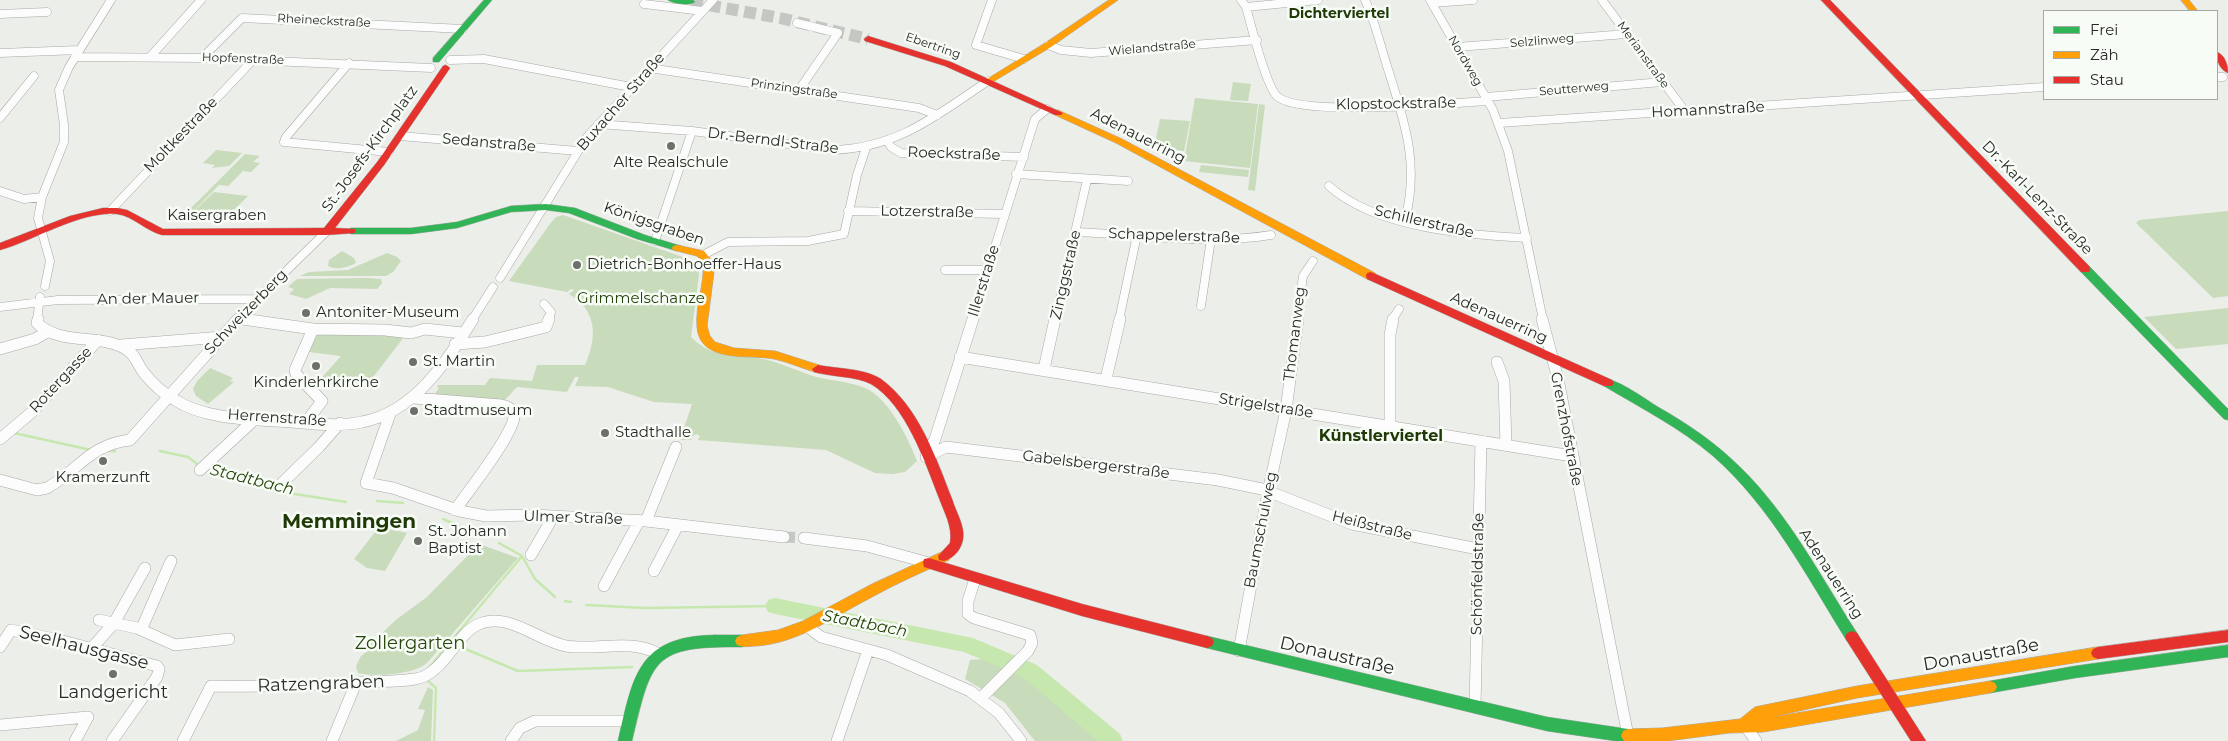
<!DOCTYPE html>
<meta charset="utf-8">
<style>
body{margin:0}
#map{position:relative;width:2228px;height:741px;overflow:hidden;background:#eceeea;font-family:Montserrat,sans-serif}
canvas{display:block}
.legend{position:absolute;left:2043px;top:10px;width:175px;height:90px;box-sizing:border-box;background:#f8fcf6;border:1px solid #a5a8a3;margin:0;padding:6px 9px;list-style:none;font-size:15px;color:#282a27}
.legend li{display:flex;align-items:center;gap:10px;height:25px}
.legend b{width:25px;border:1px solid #a5a8a3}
</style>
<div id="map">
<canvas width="2228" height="741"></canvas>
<ul class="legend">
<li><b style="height:6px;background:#30b455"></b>Frei</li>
<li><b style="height:6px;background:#ff9f0a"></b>Zäh</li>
<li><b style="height:6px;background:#e5322d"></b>Stau</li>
</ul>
</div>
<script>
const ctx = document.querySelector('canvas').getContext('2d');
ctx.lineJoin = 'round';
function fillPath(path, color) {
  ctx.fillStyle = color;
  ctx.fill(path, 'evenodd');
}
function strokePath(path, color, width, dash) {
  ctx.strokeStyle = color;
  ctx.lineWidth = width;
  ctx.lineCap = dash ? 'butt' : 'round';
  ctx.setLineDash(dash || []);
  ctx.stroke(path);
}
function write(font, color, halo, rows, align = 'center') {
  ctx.font = font + ' Montserrat,sans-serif';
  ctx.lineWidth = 5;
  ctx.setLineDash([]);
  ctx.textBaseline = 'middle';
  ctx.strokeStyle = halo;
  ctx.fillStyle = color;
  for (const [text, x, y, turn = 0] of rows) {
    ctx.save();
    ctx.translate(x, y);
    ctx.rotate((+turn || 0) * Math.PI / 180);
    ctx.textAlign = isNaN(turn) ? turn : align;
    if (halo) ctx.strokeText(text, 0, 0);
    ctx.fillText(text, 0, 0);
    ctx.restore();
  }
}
const green = new Path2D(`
 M1233 82 1251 84 1248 101 1230 100Z
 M1195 98 1258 104 1250 168 1184 161Z
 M1259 104 1265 105 1255 191 1248 190Z
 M1160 119 1190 121 1184 151 1154 148Z
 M216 150 242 153 229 166 212 168 215 165 203 163Z
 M245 154 260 156 253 162 260 163 251 172 243 171 228 186 219 185 184 221 179 220Z
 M1201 165 1249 170 1248 177 1199 172Z
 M214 192 248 196 223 221 188 217Z
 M2228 211V296L2213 298 2136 223 2139 220Z
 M563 215 697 262 699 275 691 337C710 357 733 355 758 358 777 361 795 370 813 376 830 381 849 381 865 388 889 398 908 438 917 461L905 472 893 474 875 473 826 450 698 440 700 436 696 434 692 437 691 440H680L692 404 654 402 608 387 575 386 579 377H575L567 392 517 387 503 402 432 398 439 388 437 387 438 385H485L490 378 532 381 537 365H585C597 338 598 311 569 294L574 290 571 289 567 292 509 281 550 224 556 217Z
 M342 251 354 258 356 263C348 267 337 271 328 266L329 260Z
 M387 253 397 257 401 261 393 272 386 276H300L309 272 348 270Z
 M368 278 381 279 382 283 377 289 330 288 306 299 289 294 294 289 288 287 297 279Z
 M2228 308V344L2176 349 2144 317Z
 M318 333H360L404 337 364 389 317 383 341 356 309 352Z
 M210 368 233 378 230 381 234 382 208 404 196 396 193 389 197 381Z
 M379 527 407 533 385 571 367 568 354 559Z
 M479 544 518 558 427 663C412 675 376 677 358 673L356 666 361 656 368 651 366 648 397 619 427 597Z
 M993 658 1040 685 1103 741H1035L1005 703 965 679 970 660Z
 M428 687 433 690 431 741H396L418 730 425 710 418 709Z`);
const stream = new Path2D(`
 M14 433 91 450
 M107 451H115
 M160 451 188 457 200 466
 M204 469 212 473 295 494 346 502
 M377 501 403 503
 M443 519 459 526
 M499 543 522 556 535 579 555 597
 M503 579 522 556
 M565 601 571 602
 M586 605 646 608 775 606
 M463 648 518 671 632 667
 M427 670 501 581
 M427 680 436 688 434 741`);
const river = new Path2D(`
 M775 598 973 638 1037 665 1120 734 1123 741H1098L1023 677 964 652 775 614 768 612 765 606 768 600Z`);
const streetTunnel = new Path2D(`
 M784 537 804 538`);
const secondaryTunnel = new Path2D(`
 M691 2 780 18 868 39`);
const streetFar1 = new Path2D(`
 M992 0 976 45 1024 59
 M1241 0 1246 7C1251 24 1266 88 1278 97 1304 117 1450 103 1488 101
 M1365 0C1375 21 1380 44 1387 66 1404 120 1420 163 1405 220
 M1430 0 1493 110 1508 151 1543 320
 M1602 0 1684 110
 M1432 3 1473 0
 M644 4 703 11
 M1246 7 1318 0
 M0 14 47 12
 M797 23 838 33 799 90
 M1048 45 1061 50 1091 53 1257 40
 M1457 47 1627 34
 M0 53 79 50
 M75 57 202 58 431 68
 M150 57 201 0
 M202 58 242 18 463 29
 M450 60 484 59 631 87
 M349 63 286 137 284 142 389 152
 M649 68 919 108 937 115
 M2217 77H2223
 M1486 97 1662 82
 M0 118 34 76
 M1499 123 2044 87
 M598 124 692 131 833 150C898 148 937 115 988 81
 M400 136 578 151
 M888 142 891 147 901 153 1024 157
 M1016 174 1128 181
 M1329 186C1376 228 1466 235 1527 238
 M0 191 24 199 42 197
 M110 211 253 60
 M848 211 1005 214
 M1077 232C1141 235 1208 245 1271 235
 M655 241 692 131
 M703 255 728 242 808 241 844 234 857 175 866 148
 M945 270H987
 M500 278 587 137 713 0
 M45 286 50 261 38 218 42 197 64 142V125L59 90 69 67 111 0
 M544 304 551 312 548 320
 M1201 306 1211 239
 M0 307 58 300 256 299
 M238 318 251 320
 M37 320 40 297
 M236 320 326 232
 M472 320 493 287
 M972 320 1035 119 1047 109
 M1055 320 1087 180
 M1119 320 1137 235
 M1297 320 1303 276 1313 261
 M1392 320 1399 309`);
const street = new Path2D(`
 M38 319 37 323C60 346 99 333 126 349 136 355 137 364 144 373 152 383 164 394 175 400 203 418 244 419 275 421 303 422 334 428 362 422 415 412 447 361 473 319
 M242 319 313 329 385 330 411 333 425 329 462 333
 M1542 319 1558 379 1628 736
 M455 344 485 342 546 327 549 319
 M121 345 222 337
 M0 349 35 339 47 332
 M960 357 1572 456
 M1497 362 1504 381 1506 445
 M1044 369 1055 319
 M1106 379 1120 319
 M414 398 501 405C507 406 515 409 514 417 512 436 468 492 455 510
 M390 414 366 483 393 488 460 511 486 516 534 515 646 521 784 537
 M307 421 322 401 296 374 295 370 313 329
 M1390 426V335L1393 319
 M0 439 32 412 98 340
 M928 454 935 439 973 319
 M926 457 946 447 1218 480 1262 489 1352 524 1478 549
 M200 470 254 420
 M0 480 37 490 47 488C80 469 89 445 130 440L238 319
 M279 486 319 447 340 423
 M646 521 676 447
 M804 538 867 546 929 563
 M531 555 553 517
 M654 571 678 525
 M975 579 968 601V614L974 618 1030 635 1032 643 1028 651 981 698
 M604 586 639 521
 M99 620 137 628 175 645 229 639
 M808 627 821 637 887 655 970 691 999 713 1021 741
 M141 630 171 561
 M0 647 11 630 59 640 157 666 159 669 157 677 112 741
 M92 648 114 623 145 568
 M1239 651 1268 492 1286 410 1298 319
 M1475 707 1481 441
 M1744 724 1756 741
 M0 725 88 717 75 741
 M183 741 211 686C262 687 312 686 362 682 380 681 398 682 415 679 443 675 455 636 477 625 507 610 538 641 566 646 598 651 629 638 659 654
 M332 741 356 683
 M511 741 520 728 535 721H631
 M837 741 868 650`);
const fast = new Path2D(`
 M484 0H492L439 62H433V58Z
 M668 0H693L695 2C689 6 674 4 668 0Z
 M546 204 575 208 645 235 681 246 682 248 677 251 637 239 569 213 546 210 511 212 457 228 411 234H351L346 231 351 228H411L457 222 511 206Z
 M2085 265 2089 266 2228 409V420L2224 419 2081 272 2080 269 2081 266Z
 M1608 379C1625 384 1642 397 1658 407 1688 424 1716 443 1741 468 1789 515 1821 577 1857 633L1859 637 1857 641 1852 643 1847 641C1807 577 1771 507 1713 456 1680 428 1641 408 1604 386L1602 383 1604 380Z
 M715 635H742L747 637 749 641 747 645 742 647C652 646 652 658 632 741H618C633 677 637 636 715 635Z
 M1207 636 1547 717 1628 729 1633 731 1635 736 1632 741H1616L1547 731 1207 648 1202 646 1200 642 1202 638Z
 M2228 645V657L2075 678 1990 693 1985 691 1983 687 1985 683 1990 681 2075 666Z`);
const slow = new Path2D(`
 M1109 0H1118L1051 47 991 83H985L984 81 1045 43Z
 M2181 0H2189L2198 11H2190Z
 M1058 110 1122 139 1375 273 1376 276 1375 279H1367L1116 143 1055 115V111Z
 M677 245 704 251 713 262 714 272 707 326 710 336 715 342 734 348 775 351 822 366 824 369 822 372 818 373C803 369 789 362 774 359 749 354 700 364 697 327 695 305 705 284 703 262L697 256 673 250 672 248 673 246Z
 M944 551 949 552 950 556 949 560C923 572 897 583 872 597 835 616 799 643 756 646 750 646 744 648 737 645L735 641 737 637 742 635 778 630 803 621 872 584Z
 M2098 647 2103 649 2105 653 2103 657 2098 659 1857 698 1772 717 1990 681 1995 683 1997 687 1995 691 1990 693 1763 732 1729 733 1667 741H1624L1621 736 1623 731 1628 729 1662 728 1740 719 1755 707 1857 686Z`);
const jam = new Path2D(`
 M1821 0H1830L2089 266 2090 269 2089 272H2081Z
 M868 36 951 62 1063 113 1061 115H1055L945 66 865 41 864 39Z
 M2217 52C2225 55 2228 65 2228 73 2220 70 2216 60 2217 52Z
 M446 65 450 68 384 165 335 228 355 229 356 231 355 233 326 235H162C146 231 133 216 117 214 79 211 36 240 0 250V243L70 216 103 208H117L127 210 163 229 324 228 378 161 443 66Z
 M1371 272 1612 380 1614 383 1612 386H1604L1367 279 1366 276 1367 273Z
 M818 365C837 369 864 368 881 379 919 407 936 458 952 499 956 512 965 526 963 539 961 550 954 558 944 561L939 560 938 556 950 543C953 527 944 512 939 498 925 462 906 405 871 384 856 376 831 377 814 372L812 369Z
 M929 558 1082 604 1207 636 1212 638 1214 642 1212 646 1207 648 1082 616 924 567 923 563 924 559Z
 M2228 630V642L2098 659 2093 657 2091 653 2093 649 2098 647Z
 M1852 631 1857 633 1926 741H1911L1847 641 1845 637 1847 633Z`);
const markers = [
 [671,146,5,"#6d6f6b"],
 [577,265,5,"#6d6f6b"],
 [306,313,5,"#6d6f6b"],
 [413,362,5,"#6d6f6b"],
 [316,366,5,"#6d6f6b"],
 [414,411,5,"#6d6f6b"],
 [605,433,5,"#6d6f6b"],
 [103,461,5,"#6d6f6b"],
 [418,541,5,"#6d6f6b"],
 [113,674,5,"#6d6f6b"]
];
const farStreetnames = [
 ["Rheineckstraße",324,21,3],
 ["Selzlinweg",1542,41,-5],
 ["Ebertring",933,46,19],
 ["Wielandstraße",1152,48,-5],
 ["Merianstraße",1643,55,54],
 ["Hopfenstraße",243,59,2],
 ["Nordweg",1465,61,60],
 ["Prinzingstraße",794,89,8],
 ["Seutterweg",1574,89,-5]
];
const farNeighbourhoodnames = [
 ["Dichterviertel",1339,14]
];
const streetNames = [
 ["Buxacher Straße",621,102,-49],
 ["Klopstockstraße",1396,104,-1],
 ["Homannstraße",1708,110,-3],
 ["Moltkestraße",181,135,-46],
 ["Adenauerring",1138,136,27],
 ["Dr.-Berndl-Straße",773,141,7],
 ["Sedanstraße",489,143,5],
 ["St.-Josefs-Kirchplatz",370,149,-54],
 ["Roeckstraße",954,154,2],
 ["Dr.-Karl-Lenz-Straße",2037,198,46],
 ["Lotzerstraße",927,212,1],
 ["Kaisergraben",217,216],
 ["Schillerstraße",1424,222,13],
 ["Königsgraben",654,224,19],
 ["Schappelerstraße",1174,236,2],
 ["Zinggstraße",1066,275,-77],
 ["Illerstraße",984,281,-73],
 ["An der Mauer",148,299,-1],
 ["Schweizerberg",246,312,-46],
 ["Adenauerring",1499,318,24],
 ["Thomanweg",1295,334,-83],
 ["Rotergasse",61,380,-47],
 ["Strigelstraße",1266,406,9],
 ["Herrenstraße",277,418,4],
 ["Grenzhofstraße",1566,429,79],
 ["Gabelsbergerstraße",1096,465,7],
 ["Ulmer Straße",573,518,2],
 ["Heißstraße",1372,526,14],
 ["Baumschulweg",1261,530,-79],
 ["Schönfeldstraße",1478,574,-89],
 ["Adenauerring",1831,574,57]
];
const poiNames = [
 ["Alte Realschule",671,163,"center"],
 ["Dietrich-Bonhoeffer-Haus",587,265],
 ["Antoniter-Museum",316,313],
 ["St. Martin",423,362],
 ["Kinderlehrkirche",316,383,"center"],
 ["Stadtmuseum",424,411],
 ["Stadthalle",615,433],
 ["Kramerzunft",103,478,"center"],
 ["St. Johann",428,532],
 ["Baptist",428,549]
];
const parkNames = [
 ["Grimmelschanze",641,299]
];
const neighbourhoodNames = [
 ["Künstlerviertel",1381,436]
];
const waterNames = [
 ["Stadtbach",252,480,14],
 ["Stadtbach",865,624,11]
];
const nearParknames = [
 ["Zollergarten",410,644]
];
const nearStreetnames = [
 ["Seelhausgasse",84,648,14],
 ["Donaustraße",1981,655,-10],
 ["Donaustraße",1337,656,13],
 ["Ratzengraben",321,684,-2]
];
const nearPoinames = [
 ["Landgericht",113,693]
];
const districtNames = [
 ["Memmingen",349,522]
];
fillPath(green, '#c8dbba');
strokePath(stream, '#c6e8ae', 2.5);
fillPath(river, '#c6e8ae');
strokePath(streetTunnel, '#c5c7c3', 11, [11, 5.5]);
strokePath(secondaryTunnel, '#c5c7c3', 12, [12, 6]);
strokePath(streetFar1, '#a8a9a6', 9);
strokePath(street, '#a8a9a6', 12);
strokePath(fast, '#a8a9a6', 1);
strokePath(slow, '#a8a9a6', 1);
strokePath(jam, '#a8a9a6', 1);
strokePath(streetFar1, '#fcfcfc', 8);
strokePath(street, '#fcfcfc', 11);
fillPath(fast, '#30b455');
fillPath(slow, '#ff9f0a');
fillPath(jam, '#e5322d');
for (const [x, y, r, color] of markers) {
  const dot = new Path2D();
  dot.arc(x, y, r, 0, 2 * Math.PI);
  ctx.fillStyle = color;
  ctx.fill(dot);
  strokePath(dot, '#f8fcf6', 2);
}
write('12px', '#282a27', '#f8fcf6', farStreetnames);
write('bold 14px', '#1f3907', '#f8fcf6', farNeighbourhoodnames);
write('15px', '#282a27', '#f8fcf6', streetNames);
write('15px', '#282a27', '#f8fcf6', poiNames, 'left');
write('15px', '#27450c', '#f8fcf6', parkNames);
write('bold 16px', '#1f3907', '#f8fcf6', neighbourhoodNames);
write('italic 16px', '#26430a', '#f8fcf6', waterNames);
write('18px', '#27450c', '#f8fcf6', nearParknames);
write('18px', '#282a27', '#f8fcf6', nearStreetnames);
write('18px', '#282a27', '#f8fcf6', nearPoinames);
write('bold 20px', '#1f3907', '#f8fcf6', districtNames);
</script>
